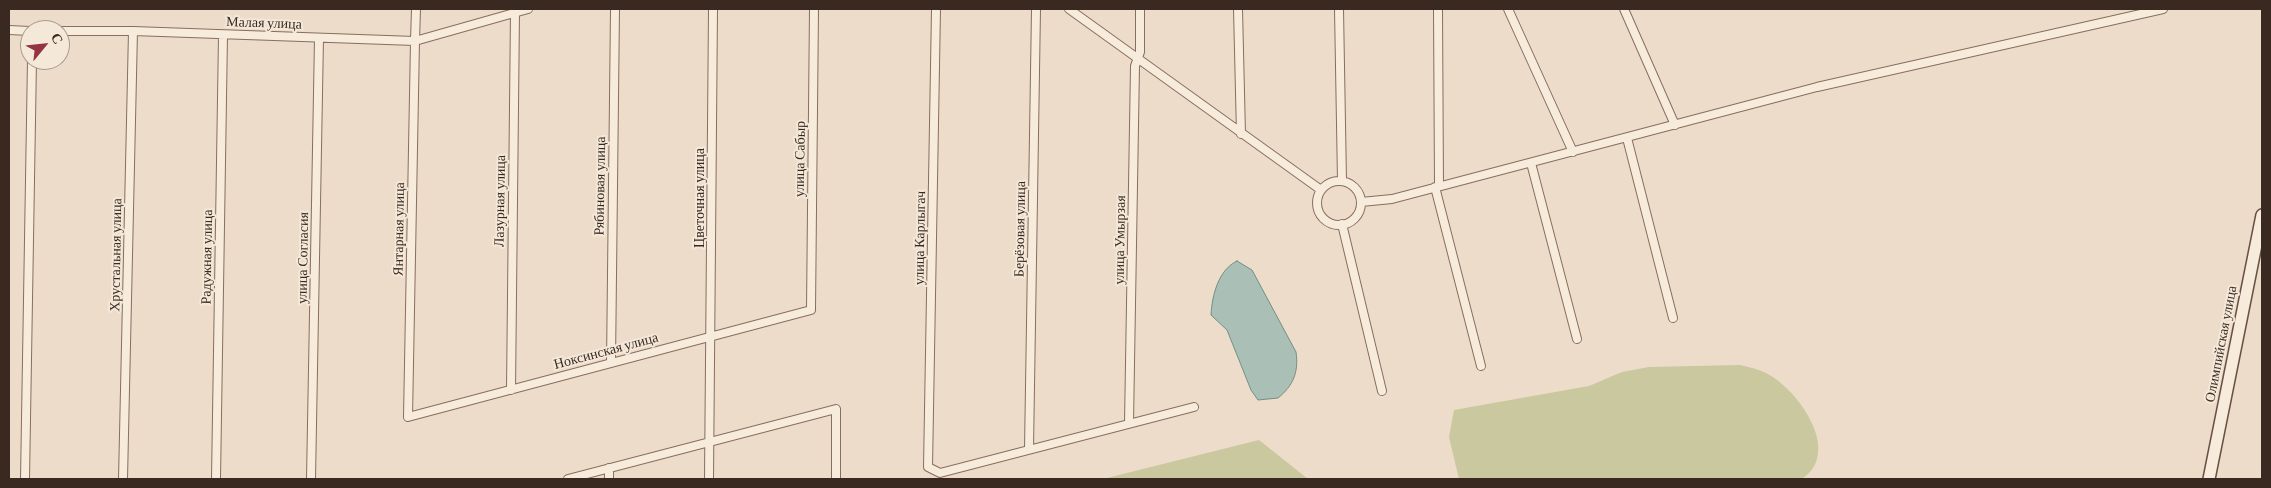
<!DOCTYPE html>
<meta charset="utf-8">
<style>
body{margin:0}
#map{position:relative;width:2271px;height:488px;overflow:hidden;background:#ecdcc9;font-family:"Crimson Pro",serif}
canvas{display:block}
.frame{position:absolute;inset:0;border:10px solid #392921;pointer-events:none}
.north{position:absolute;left:20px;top:20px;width:50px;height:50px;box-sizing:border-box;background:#f4e8d9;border:1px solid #a99c8f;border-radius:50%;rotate:62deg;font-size:14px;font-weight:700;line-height:20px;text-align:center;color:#392921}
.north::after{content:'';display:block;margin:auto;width:18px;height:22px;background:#923443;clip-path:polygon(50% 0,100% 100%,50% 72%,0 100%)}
</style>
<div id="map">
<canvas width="2271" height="488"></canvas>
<div class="frame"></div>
<div class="north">С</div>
</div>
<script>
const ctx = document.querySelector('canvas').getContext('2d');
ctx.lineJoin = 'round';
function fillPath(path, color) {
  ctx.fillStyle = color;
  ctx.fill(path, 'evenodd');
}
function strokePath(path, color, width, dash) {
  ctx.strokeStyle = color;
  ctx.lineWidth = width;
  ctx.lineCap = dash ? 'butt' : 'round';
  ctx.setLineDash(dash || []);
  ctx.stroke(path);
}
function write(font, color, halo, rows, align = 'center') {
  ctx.font = font + ' "Crimson Pro",serif';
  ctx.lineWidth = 4;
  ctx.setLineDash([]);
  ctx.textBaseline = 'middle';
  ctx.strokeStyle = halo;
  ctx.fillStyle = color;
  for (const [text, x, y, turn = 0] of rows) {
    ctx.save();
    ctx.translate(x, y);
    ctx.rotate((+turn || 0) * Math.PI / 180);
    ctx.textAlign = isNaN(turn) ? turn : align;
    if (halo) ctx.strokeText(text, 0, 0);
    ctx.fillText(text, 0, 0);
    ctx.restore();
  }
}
const green = new Path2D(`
 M1740 365C1748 367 1758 369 1766 373 1798 389 1843 452 1802 479H1459L1449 437 1454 410 1589 386 1622 372 1649 367Z
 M1259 440 1308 479H1103Z`);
const water = new Path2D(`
 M1237 261 1252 270 1296 352C1299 372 1293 386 1278 398L1258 400 1251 390 1227 330 1211 315C1212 296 1218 270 1237 261Z`);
const street = new Path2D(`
 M528 9 415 41 408 417 811 310 814 9
 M936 9 928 467 940 473 1194 407
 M1069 9 1321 190
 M1238 9 1241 134
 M1339 9 1342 181
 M1438 9 1439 186
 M1508 9 1573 152
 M1624 9 1675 125
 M9 30 30 31
 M60 31H133L415 41 416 9
 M1627 138 1673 318
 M1531 163 1577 339
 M1317 203a22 22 0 1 1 44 0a22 22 0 1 1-44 0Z
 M1435 187 1481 366
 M1361 202 1392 199 1817 87 2163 9
 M1342 224 1382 391
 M611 363 615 9
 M511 390 515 12
 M1129 423 1135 66 1140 52V9
 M1029 449 1036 9
 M25 479 32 60
 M123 479 133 31
 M216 479 223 35
 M311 479 319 38
 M568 479 836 409V479
 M609 479V468
 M709 479 713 9`);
const secondary = new Path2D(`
 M2209 479 2262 215`);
const streetNames = [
 ["Малая улица",264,23,2],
 ["улица Сабыр",800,159,-89],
 ["Рябиновая улица",600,186,-89],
 ["Цветочная улица",700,198,-90],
 ["Лазурная улица",500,201,-89],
 ["Янтарная улица",399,229,-89],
 ["Берёзовая улица",1020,229,-89],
 ["улица Карлыгач",920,238,-89],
 ["улица Умырзая",1120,240,-89],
 ["Хрустальная улица",116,255,-89],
 ["Радужная улица",207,257,-89],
 ["улица Согласия",303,258,-89],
 ["Олимпийская улица",2221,344,-79],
 ["Ноксинская улица",606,351,-15]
];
fillPath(green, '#c9c89e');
fillPath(water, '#aac0b6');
strokePath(water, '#718f82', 1);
strokePath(street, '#876e5f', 10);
strokePath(secondary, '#695042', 14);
strokePath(street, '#f7ebdc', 8);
strokePath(secondary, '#f7ebdc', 11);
write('14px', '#392921', '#f4e8d9', streetNames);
</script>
